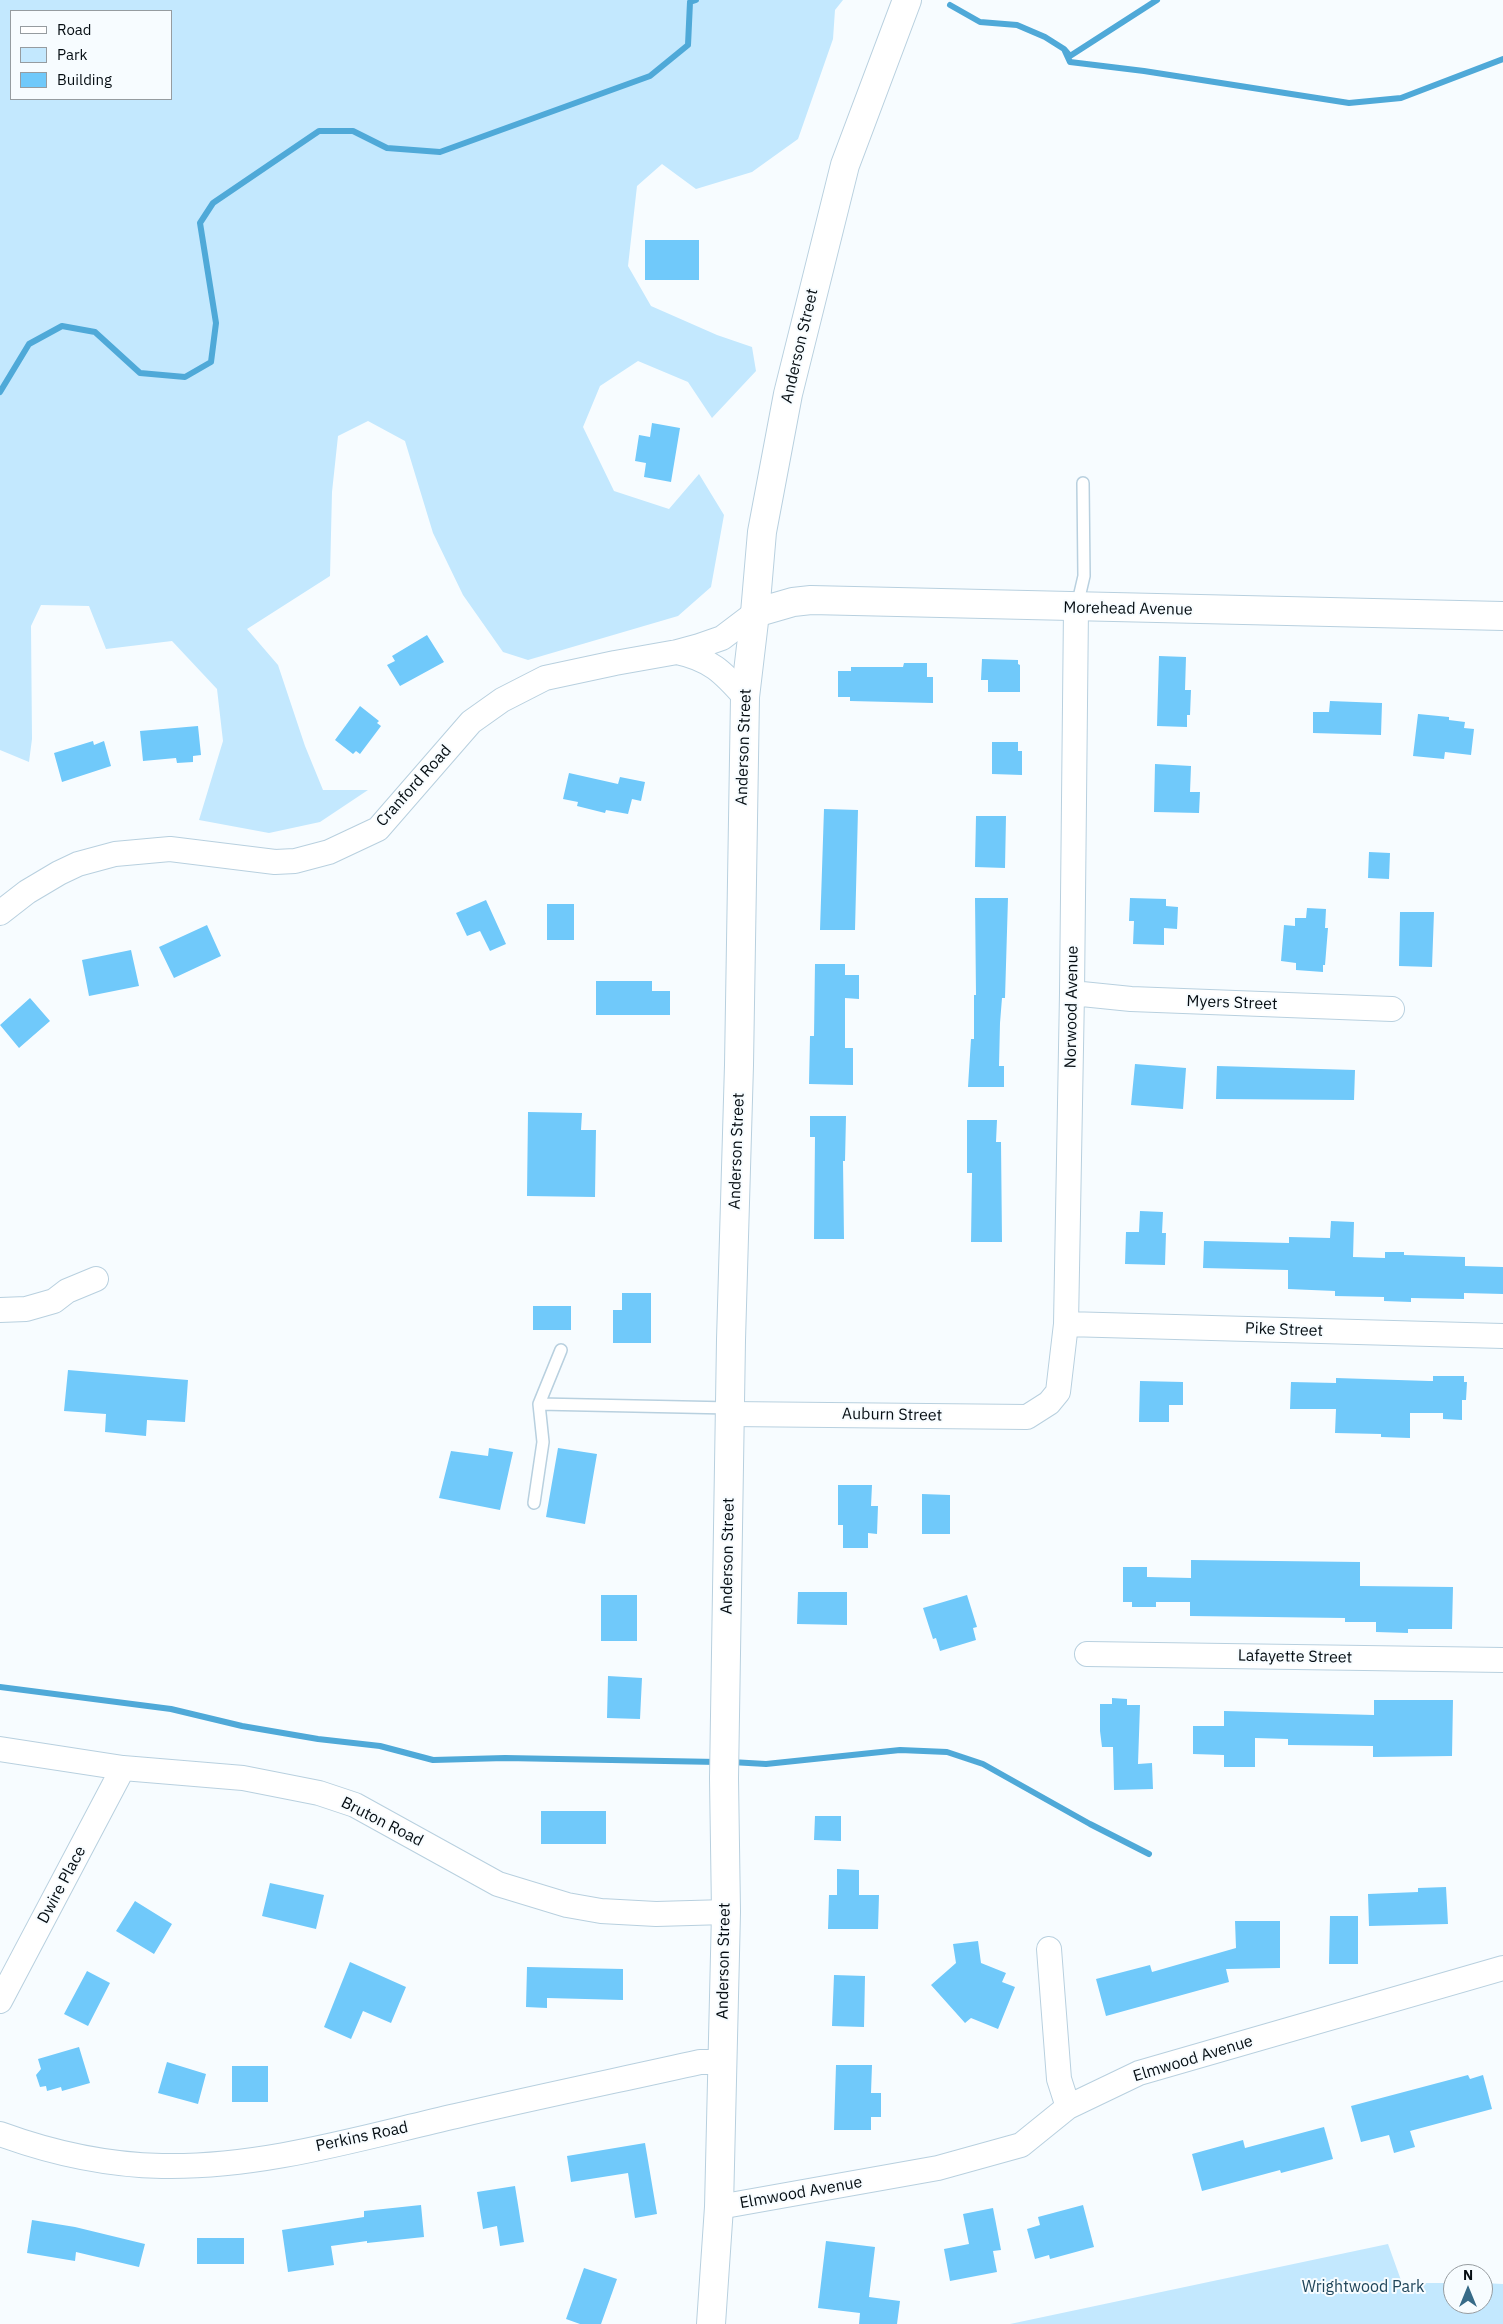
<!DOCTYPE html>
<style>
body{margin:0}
#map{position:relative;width:1503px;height:2324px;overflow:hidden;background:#f7fcff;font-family:"IBM Plex Sans",sans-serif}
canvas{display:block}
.legend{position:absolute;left:10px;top:10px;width:162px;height:90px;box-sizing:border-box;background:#f7fcff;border:1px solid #969ca0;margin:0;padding:6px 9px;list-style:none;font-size:15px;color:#050d12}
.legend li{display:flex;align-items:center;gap:10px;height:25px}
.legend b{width:25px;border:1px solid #969ca0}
.north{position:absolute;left:1443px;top:2264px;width:50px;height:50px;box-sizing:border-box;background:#f7fcff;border:1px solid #969ca0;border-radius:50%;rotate:0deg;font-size:14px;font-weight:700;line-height:20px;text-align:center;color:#050d12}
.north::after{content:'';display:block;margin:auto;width:18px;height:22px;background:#376b88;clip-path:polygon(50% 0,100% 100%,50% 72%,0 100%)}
</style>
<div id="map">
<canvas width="1503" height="2324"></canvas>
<ul class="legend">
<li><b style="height:6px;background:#fff"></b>Road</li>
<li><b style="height:14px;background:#c3e8fe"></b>Park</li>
<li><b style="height:14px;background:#70c9fa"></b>Building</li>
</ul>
<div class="north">N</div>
</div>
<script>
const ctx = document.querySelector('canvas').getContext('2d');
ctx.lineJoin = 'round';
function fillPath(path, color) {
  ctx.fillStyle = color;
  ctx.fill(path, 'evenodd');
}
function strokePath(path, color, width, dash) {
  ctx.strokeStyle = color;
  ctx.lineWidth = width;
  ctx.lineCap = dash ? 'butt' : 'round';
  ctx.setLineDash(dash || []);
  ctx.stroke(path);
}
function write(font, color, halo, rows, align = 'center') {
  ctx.font = font + ' "IBM Plex Sans",sans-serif';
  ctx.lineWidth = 4;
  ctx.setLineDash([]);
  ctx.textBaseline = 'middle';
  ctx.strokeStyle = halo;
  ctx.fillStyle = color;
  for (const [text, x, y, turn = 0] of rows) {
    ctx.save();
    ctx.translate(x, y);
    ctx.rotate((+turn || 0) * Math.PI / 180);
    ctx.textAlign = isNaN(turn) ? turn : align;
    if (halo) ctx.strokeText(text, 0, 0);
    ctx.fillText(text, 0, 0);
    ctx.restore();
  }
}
const green = new Path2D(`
 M0 0H843L835 10 833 39 798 139 752 172 696 189 662 164 637 186 628 266 651 306 717 335 752 347 756 371 712 418 688 382 638 361 600 386 583 427 614 491 669 509 699 474 724 515 711 587 678 616 528 660 503 652 463 595 433 533 405 441 368 421 338 436 332 492 330 576 247 629 278 665 305 746 323 790H368L320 822 269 833 199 820 223 741 217 689 172 641 106 649 89 606 41 605 31 626 32 739 29 762 0 750ZM171 11V99H11V11Z
 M1388 2244 1402 2283H1453V2304H1483V2283L1503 2284V2324H1010Z`);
const stream = new Path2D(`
 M950 5 980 22 1017 25 1045 37 1064 49 1070 56 1157 0
 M1064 49 1070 62 1144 71 1349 103 1401 98 1503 59
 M0 392 29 344 62 326 95 332 140 373 185 377 211 362 216 323 200 223 213 203 319 131H353L387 148 440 152 650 76 688 45 690 2 696 0
 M0 1687 171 1709 242 1726 318 1739 380 1746 433 1760 505 1758 718 1762
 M731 1762 766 1764 900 1750 947 1752 983 1764 1090 1824 1149 1854`);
const building = new Path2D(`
 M645 240H699V280H645Z
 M652 423 680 428 671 482 644 477 646 463 635 461 639 435 650 437Z
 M427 635 444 662 400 686 387 665 395 661 392 656Z
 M1159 656 1186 657 1185 690H1191L1190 715H1187V727L1157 726Z
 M982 659 1018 660V664L1020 665V692H988V680H981Z
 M904 663H927V677H933V703L850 701V697H838V671H851V667H903Z
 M1330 701 1382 703 1381 735 1313 733V712H1329Z
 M360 706 379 721 377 723 381 726 360 754 356 751 353 754 335 740Z
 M1418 714 1449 717V720L1465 722 1464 728 1474 729 1471 755 1445 752 1444 759 1413 756Z
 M198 726 201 755 193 756V762L177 763 176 758 143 761 140 731Z
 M93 741 94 745 104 741 111 766 62 782 54 753Z
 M992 742H1018V751H1022V775L992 774Z
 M1155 764 1191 766 1190 792H1200L1199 813 1154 812Z
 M569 773 618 784 620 777 645 782 641 801 632 799 628 814 606 810 605 813 577 806 578 802 563 799Z
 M824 809 858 810 855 930H820Z
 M976 816H1006L1005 868 975 867Z
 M1369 852 1390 853 1389 879 1368 878Z
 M975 898H1008L1005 998H1002L1000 1023 999 1066H1004V1087H968L971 1039H974V995H976Z
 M1130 898 1166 899V906L1178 907 1177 929 1164 928V945L1133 944 1134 921H1129Z
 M486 900 506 944 490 951 480 931 467 936 456 913Z
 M547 904H574V940H547Z
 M1307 908 1326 909 1325 928H1328L1325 965H1323V972L1296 970V963L1281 961 1284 925 1295 926V918H1306Z
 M1400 912H1434L1432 967 1399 966Z
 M207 925 221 956 174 978 159 947Z
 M131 950 139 986 89 996 82 960Z
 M815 964H845V975H859V999L845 998V1048H853V1085L809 1084 810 1036H814Z
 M596 981H652V991H670V1015H596Z
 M30 998 50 1021 19 1048 0 1025Z
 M1135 1064 1186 1068 1183 1109 1131 1105Z
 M1217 1066 1355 1070 1354 1100 1216 1099Z
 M528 1112 582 1113 581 1130H596L595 1197 527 1196Z
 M810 1116H846L845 1161H843L844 1239H814L815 1137H810Z
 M967 1120H997L996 1142H1001L1002 1242H971L972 1173H967Z
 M1140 1211 1163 1212 1162 1233H1166L1165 1265 1125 1264 1126 1232H1139Z
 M1331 1221 1354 1222 1353 1257 1385 1258V1252H1404V1255L1465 1257V1266L1503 1267V1294L1464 1293V1299L1411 1298V1302L1384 1301V1297L1335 1296V1291L1288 1289V1270L1203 1268 1204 1241 1289 1243V1237L1330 1238Z
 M622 1293H651V1343H613V1310H622Z
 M533 1306H571V1330H533Z
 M68 1370 188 1380 185 1422 147 1420 146 1436 105 1432 106 1414 64 1411Z
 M1433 1376H1464V1382H1467L1466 1400H1462V1420L1443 1419V1413H1410V1438L1381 1437V1434L1335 1433 1336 1409H1290L1291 1382 1336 1383V1378L1429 1381H1433Z
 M1140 1381 1183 1382V1405H1169V1422H1139Z
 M489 1448 513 1452 500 1510 439 1498 451 1451 488 1456Z
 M558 1448 597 1454 585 1524 546 1517Z
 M838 1485H872L871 1506H878L877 1534 868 1533V1548H843V1525H838Z
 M922 1494 950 1495V1534H922Z
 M1191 1560 1360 1562V1586L1453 1587 1452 1629H1408V1633L1376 1632V1622H1345V1618L1190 1616V1602H1156V1607H1132V1602H1123V1567H1147V1577L1191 1578Z
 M798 1592H847V1625L797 1624Z
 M601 1595H637V1641H601Z
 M967 1595 977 1627 973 1628 976 1640 940 1651 936 1638 933 1639 923 1608Z
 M608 1676 642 1678 640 1719 607 1718Z
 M1112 1698 1127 1699V1705H1140L1138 1764 1152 1763 1153 1789 1114 1790 1113 1747H1102L1100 1731V1704H1112Z
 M1374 1700H1453L1452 1756 1373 1757V1746L1288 1745V1739L1255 1738V1767H1224V1755L1193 1754V1726H1224V1711L1374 1715Z
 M541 1811H606V1844H541Z
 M815 1816H841V1841L814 1840Z
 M837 1869 859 1870V1895H879L878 1929H828L829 1895H837Z
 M270 1883 324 1895 316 1929 262 1916Z
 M1446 1887 1448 1924 1369 1926 1368 1894 1418 1892V1888Z
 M135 1901 172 1924 154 1954 116 1931Z
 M1330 1916H1358V1964H1329Z
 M1235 1921H1280V1968L1226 1969 1229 1982 1106 2016 1096 1979 1150 1965 1152 1972 1236 1948Z
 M978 1941 981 1963 1006 1973 1002 1982 1015 1987 998 2029 971 2018 965 2023 931 1985 956 1963 953 1944Z
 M350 1962 406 1987 391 2023 363 2011 351 2039 324 2027Z
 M527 1967 623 1969V2000L547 1998V2008L526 2007Z
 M87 1971 110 1983 88 2026 64 2014Z
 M834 1975 865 1976 864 2027 832 2026Z
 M79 2047 90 2083 62 2091 61 2087 47 2091 46 2086 40 2087 36 2075 41 2069 38 2059Z
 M167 2062 206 2074 198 2104 158 2093Z
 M836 2065H872L871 2093H881V2117H871V2130H834Z
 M232 2066H268V2102H232Z
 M1468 2075 1470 2079 1483 2075 1492 2109 1410 2131 1415 2147 1394 2153 1389 2135 1361 2142 1351 2106Z
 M1324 2127 1333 2159 1281 2173 1280 2170 1202 2191 1192 2154 1243 2140 1245 2148Z
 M645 2143 657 2214 635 2218 628 2173 571 2182 567 2156Z
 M515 2186 524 2242 500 2246 497 2226 483 2229 477 2192Z
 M421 2205 424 2237 367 2243V2241L331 2246 334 2265 288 2272 282 2230 364 2217V2211Z
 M1083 2205 1094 2247 1050 2259 1049 2255 1035 2259 1027 2229 1040 2225 1038 2217Z
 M993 2208 1001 2250 993 2251 997 2272 950 2281 944 2249 969 2244 963 2214Z
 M32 2220 75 2227 145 2244 139 2267 76 2252 75 2261 27 2253Z
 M197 2238H244V2264H197Z
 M826 2241 875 2247 869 2297 900 2301 897 2324H859L860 2313 818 2308Z
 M584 2268 617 2279 601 2324H580L566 2319Z`);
const lane = new Path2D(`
 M1077 606 1084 576 1083 483
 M561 1350 539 1404 730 1408
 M534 1503 543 1442 539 1404`);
const street = new Path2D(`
 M677 652C710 659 723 672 745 697
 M0 913 27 892 59 873 78 864 115 854 170 849 275 862 295 861 329 852 378 829 471 722 502 700 545 678 615 663 677 652 699 646 722 638 755 613
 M1072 993 1131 999 1392 1009
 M0 1310 26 1309 54 1301 67 1291 96 1279
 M1066 1324 1503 1336
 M730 1414 1027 1417 1049 1403 1058 1392 1066 1324 1072 993 1076 608
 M1087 1654 1503 1660
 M0 1749 123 1768 243 1778 319 1793 355 1805 498 1884 567 1905 601 1911 656 1914 726 1912
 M1049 1949 1059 2079 1068 2107
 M0 2001 123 1768
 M0 2134C52 2153 107 2165 162 2166 262 2168 360 2138 456 2116 537 2097 619 2080 700 2062H721
 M719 2207 938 2168 1021 2145 1068 2107 1139 2073 1503 1968`);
const secondary = new Path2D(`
 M755 613 793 602 811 600 1503 616
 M711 2324 719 2207 726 1912 724 1778 731 1340 739 1065 745 697 755 613 762 532 788 394 845 165 907 0`);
const streetNames = [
 ["Anderson Street",800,346,-77],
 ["Morehead Avenue",1128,609,1],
 ["Anderson Street",744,747,-88],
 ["Cranford Road",414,786,-48],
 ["Myers Street",1232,1003,2],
 ["Norwood Avenue",1072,1007,-89],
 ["Anderson Street",737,1151,-88],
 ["Pike Street",1284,1330,2],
 ["Auburn Street",892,1415,1],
 ["Anderson Street",728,1556,-89],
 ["Lafayette Street",1295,1657,1],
 ["Bruton Road",382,1822,27],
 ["Dwire Place",62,1885,-62],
 ["Anderson Street",724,1961,-89],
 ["Elmwood Avenue",1193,2059,-17],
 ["Perkins Road",362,2137,-12],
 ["Elmwood Avenue",801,2193,-10]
];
const parkNames = [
 ["Wrightwood Park",1363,2287]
];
fillPath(green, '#c3e8fe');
strokePath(stream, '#4fa9d8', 6);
fillPath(building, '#70c9fa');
strokePath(lane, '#b8d0df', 14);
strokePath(street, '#b8d0df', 26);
strokePath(secondary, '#b8d0df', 30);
strokePath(lane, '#fff', 11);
strokePath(street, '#fff', 24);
strokePath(secondary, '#fff', 28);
write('16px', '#050d12', '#f7fcff', streetNames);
write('16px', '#1f455a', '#f7fcff', parkNames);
</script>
